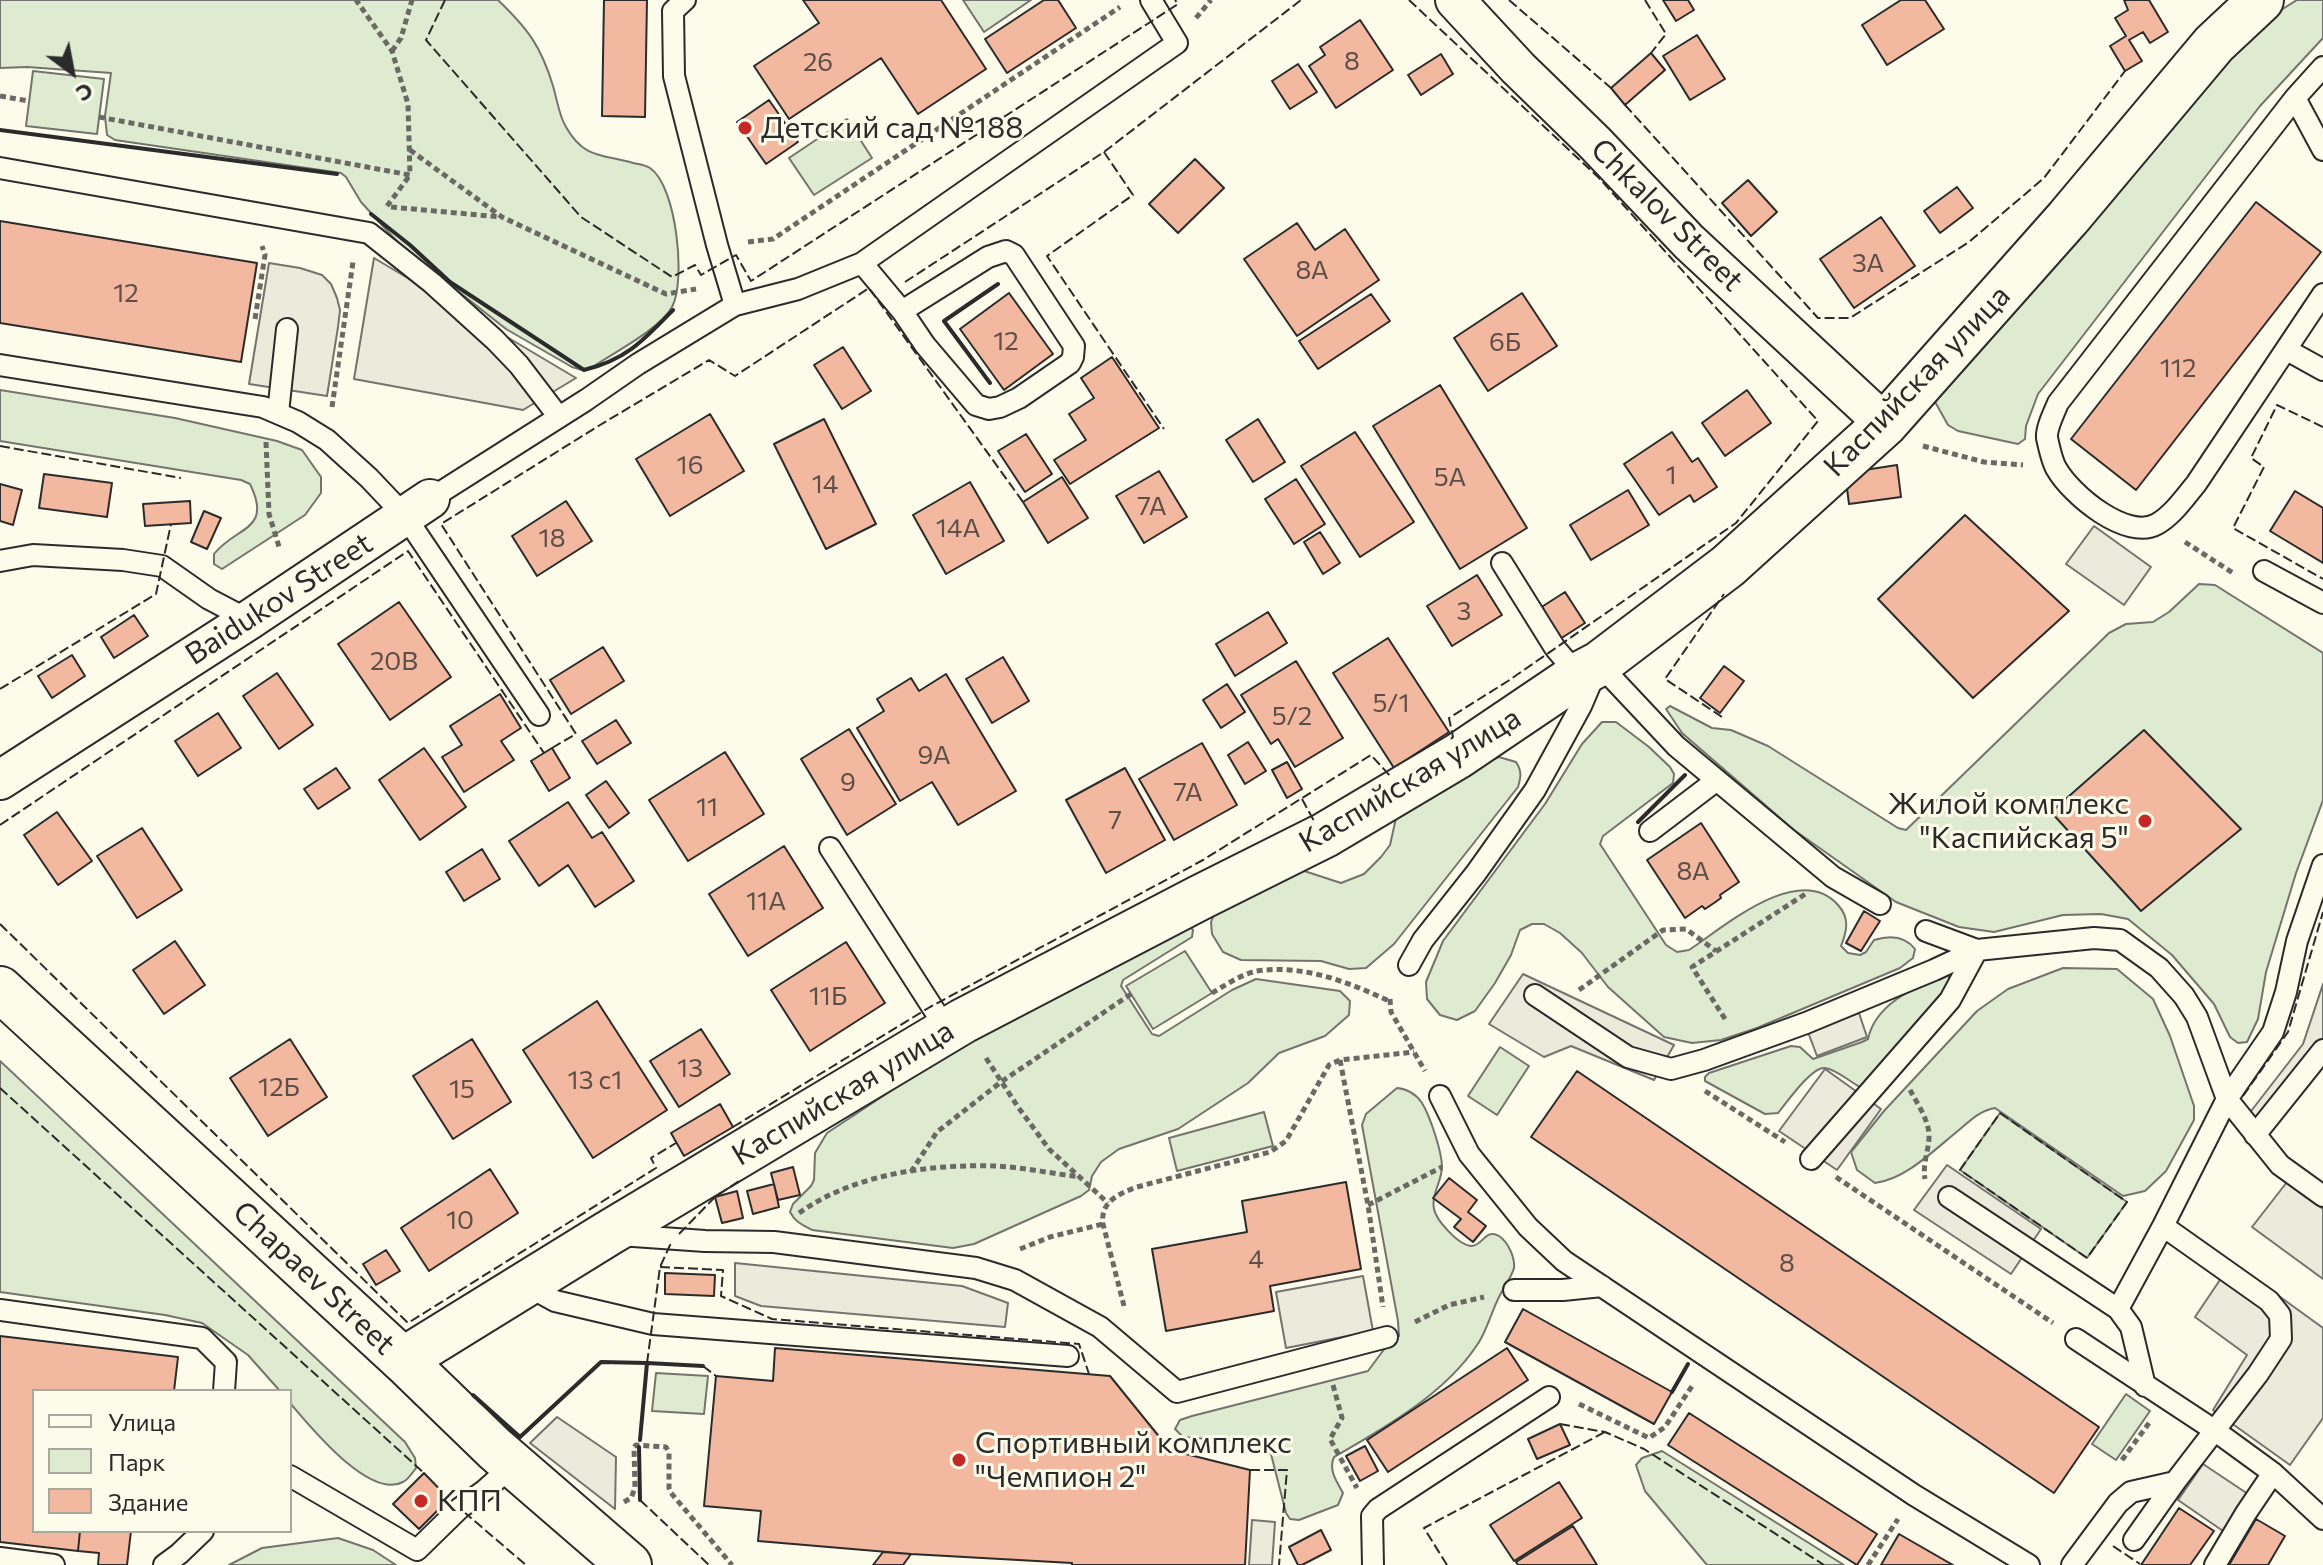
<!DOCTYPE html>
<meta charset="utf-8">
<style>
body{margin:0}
#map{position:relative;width:2323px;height:1565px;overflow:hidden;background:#fdfbea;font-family:Commissioner,sans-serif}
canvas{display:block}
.legend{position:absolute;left:32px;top:1389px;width:260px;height:144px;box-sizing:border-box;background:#fdfbea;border:2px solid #a9a89e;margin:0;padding:10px 14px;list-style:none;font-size:24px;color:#2b2b2b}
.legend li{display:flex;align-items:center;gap:16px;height:40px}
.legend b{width:40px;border:2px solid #a9a89e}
.north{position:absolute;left:32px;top:32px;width:80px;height:80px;-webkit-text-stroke:6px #fdfbea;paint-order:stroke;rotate:148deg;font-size:22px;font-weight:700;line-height:32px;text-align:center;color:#2b2b2b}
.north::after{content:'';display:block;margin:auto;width:28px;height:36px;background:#2b2b2b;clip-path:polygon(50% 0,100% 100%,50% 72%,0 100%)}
</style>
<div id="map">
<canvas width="2323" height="1565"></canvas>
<ul class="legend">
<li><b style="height:10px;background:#fdfbea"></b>Улица</li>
<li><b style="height:22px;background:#deebd1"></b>Парк</li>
<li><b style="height:22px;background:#f2b8a0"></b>Здание</li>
</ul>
<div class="north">С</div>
</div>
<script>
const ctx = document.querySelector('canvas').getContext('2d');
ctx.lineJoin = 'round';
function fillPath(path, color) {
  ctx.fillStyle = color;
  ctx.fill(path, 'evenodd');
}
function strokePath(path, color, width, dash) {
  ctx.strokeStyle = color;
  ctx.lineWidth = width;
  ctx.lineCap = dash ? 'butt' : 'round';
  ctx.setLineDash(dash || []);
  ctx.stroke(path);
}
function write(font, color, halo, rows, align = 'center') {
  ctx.font = font + ' Commissioner,sans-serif';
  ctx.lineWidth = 6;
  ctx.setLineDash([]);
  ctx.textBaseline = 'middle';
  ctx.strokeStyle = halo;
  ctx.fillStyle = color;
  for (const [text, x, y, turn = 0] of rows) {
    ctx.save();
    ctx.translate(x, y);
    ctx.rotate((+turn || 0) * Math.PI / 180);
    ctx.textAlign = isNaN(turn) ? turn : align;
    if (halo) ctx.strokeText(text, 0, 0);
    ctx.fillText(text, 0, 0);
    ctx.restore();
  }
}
const green = new Path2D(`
 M0 0H498C528 29 541 46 553 86 557 99 559 116 566 127 584 159 602 154 633 163 638 164 646 165 650 168 677 186 686 282 672 307 661 328 615 352 594 366L582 370 572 367 506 329 402 247 361 202 346 177 341 173 115 140 107 135 105 116 111 73 27 67 0 68Z
 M963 0H1031L984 32Z
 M2297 0H2323V38L2260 106 2038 394 2026 426 2025 439 2018 444 1958 431 1948 425 1934 400 2233 54 2281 10Z
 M33 71 104 79 97 134 26 126Z
 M847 119 872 158 814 195 789 158Z
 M0 390 175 418 277 441 302 450 321 477V493L305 515 222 569 214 564V554C236 526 273 531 250 484L241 480 0 441Z
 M2199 584 2215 585 2323 653V800L2296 873 2266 972 2258 1019 2247 1042 2238 1043 2230 1037 2214 1004 2172 955 2128 919 2101 914 2063 915 1994 932 1959 927 1896 902 1794 830 1682 733 1666 709 1670 706 1712 728 1731 730 1768 746 1898 828 1906 830 2109 633 2126 624 2153 622 2169 612Z
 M1602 722H1616L1649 747 1670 767 1674 774 1673 783 1603 836 1600 844 1666 945 1677 952 1689 950C1724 927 1799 861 1838 905 1850 918 1847 931 1841 946L1848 953 1860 955 1866 952 1874 940C1890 935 1905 936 1915 949L1913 958 1900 968 1757 1028 1721 1040 1692 1043 1664 1037 1608 987 1582 953 1560 933 1544 924H1532L1520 930 1511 955 1495 983 1475 1011 1457 1020 1440 1015 1427 999 1426 982 1443 941 1545 804 1582 744Z
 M1499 757 1516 762C1522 771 1521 777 1518 787L1394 944 1366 968 1349 969 1321 961 1241 960 1223 952 1212 934 1211 922 1217 907 1292 867 1341 883 1364 874 1381 857 1390 845 1396 818 1461 773Z
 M1187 923 1193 930 1192 937 1123 980 1121 986 1152 1034 1159 1036 1232 990 1256 979 1340 991 1350 1001 1349 1015 1325 1036 1279 1053 1248 1083 1178 1129 1119 1149 1101 1162 1092 1176 1089 1190 1081 1196 974 1244 953 1248 812 1230C803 1225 795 1222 790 1212L793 1204 811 1186 814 1180 815 1153 827 1133 968 1040Z
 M1185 951 1212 993 1153 1029 1126 986Z
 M2063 968 2117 969 2153 999 2170 1036 2194 1106V1120L2166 1171 2145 1191 2123 1196 1995 1108C1979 1111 1971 1120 1959 1130 1934 1150 1906 1179 1875 1183L1857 1170 1851 1152 1884 1111 1977 1011 2008 989Z
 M1948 973 1950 975C1947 995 1929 1008 1917 1022 1900 1042 1884 1062 1867 1082L1860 1087C1850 1082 1836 1069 1825 1068 1812 1066 1787 1102 1778 1113L1765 1114 1705 1081V1077L1709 1073 1791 1046 1800 1047 1813 1059 1862 1042 1868 1039C1876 1002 1917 987 1948 973Z
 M1500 1047 1529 1066 1497 1115 1468 1096Z
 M0 1061 405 1442 415 1458 416 1468C413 1472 408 1480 403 1482 369 1500 310 1426 290 1403V1391H280L248 1355 202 1323 165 1315 0 1292Z
 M1397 1088C1407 1089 1416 1094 1422 1103 1430 1116 1442 1152 1442 1167 1442 1181 1431 1194 1434 1209 1436 1220 1459 1246 1472 1246 1483 1245 1486 1228 1499 1236 1508 1242 1515 1257 1514 1268 1512 1276 1504 1287 1500 1295 1492 1310 1486 1333 1477 1345 1445 1394 1383 1429 1334 1457 1328 1470 1337 1482 1343 1493L1338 1505 1299 1520 1290 1519 1286 1513 1271 1454 1255 1443 1183 1437 1175 1429 1180 1420 1192 1416 1368 1371 1388 1344 1399 1336 1398 1321 1362 1125 1366 1114Z
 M1264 1112 1273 1146 1177 1171 1169 1138Z
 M2000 1113 2127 1202 2087 1258 1960 1170Z
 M656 1373 708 1376 704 1414 652 1411Z
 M2126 1394 2150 1411 2116 1460 2092 1444Z
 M1662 1451 1844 1565H1707L1645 1491 1636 1465 1642 1458Z
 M338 1538 373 1550 396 1565H229L262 1548Z`);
const parking = new Path2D(`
 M374 258 576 378 523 410 354 379Z
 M269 263 300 268 322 275 331 284 337 298 340 310 338 327 327 396 249 384Z
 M2094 526 2151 567 2124 605 2066 564Z
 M1523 974 1674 1045 1654 1080 1571 1046 1544 1057 1489 1024Z
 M2323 984V1056L2262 1132 2248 1115 2303 1044Z
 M1859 1013 1867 1037 1817 1056 1808 1032Z
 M1825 1069 1881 1109 1837 1170 1779 1131Z
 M1947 1165 2041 1229 2011 1274 1914 1210Z
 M2287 1182 2323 1209V1279L2252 1227Z
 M2232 1262 2323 1328V1418L2290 1465 2213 1410 2247 1355 2195 1317Z
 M735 1263 962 1286 1008 1303 1005 1327 761 1306 735 1296Z
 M1363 1276 1373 1331 1286 1348 1276 1292Z
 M557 1417 616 1457 615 1509 530 1443Z
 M2203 1464 2248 1494 2223 1531 2178 1500Z
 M1252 1520 1275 1522 1272 1565H1249Z`);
const building = new Path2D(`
 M604 0H647L645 117 602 116Z
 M803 0H941L986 69 918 114 881 58 789 119 754 66 819 23Z
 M1044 0H1058L1076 28 1007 73 985 39Z
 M1663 0H1688L1694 10 1676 21Z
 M1901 0H1925L1944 29 1887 65 1862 25Z
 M2149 0 2168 32 2150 43 2143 32 2129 40 2142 61 2125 71 2110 46 2126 36 2115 18 2128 10 2124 0Z
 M1360 20 1393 70 1336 108 1309 66 1325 55 1320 47Z
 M1697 35 1725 79 1690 100 1663 56Z
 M1651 53 1665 70 1625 105 1611 88Z
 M1441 54 1453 74 1421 95 1408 75Z
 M1298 64 1317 92 1290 109 1272 81Z
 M769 100 798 142 766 164 737 122Z
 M1195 159 1224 188 1178 233 1149 204Z
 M1748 180 1777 212 1751 236 1722 203Z
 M1957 187 1973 208 1940 233 1924 211Z
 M2256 202 2321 252 2136 490 2071 439Z
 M1881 217 1915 266 1854 308 1820 259Z
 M0 221 257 263 241 362 0 323Z
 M1297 223 1315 250 1345 229 1379 280 1297 336 1244 259Z
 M1009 293 1053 354 1004 390 960 329Z
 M1522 293 1557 346 1488 391 1454 338Z
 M1371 294 1390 321 1318 369 1299 341Z
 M843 347 871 391 842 409 814 365Z
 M1112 357 1159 428 1070 484 1054 460 1086 440 1069 414 1094 398 1081 378Z
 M1440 385 1527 528 1460 569 1373 426Z
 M1747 390 1771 423 1725 456 1702 423Z
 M710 414 744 471 670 516 636 459Z
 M824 419 876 524 826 549 774 444Z
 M1258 419 1285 462 1253 482 1226 440Z
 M1355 432 1414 522 1360 557 1301 466Z
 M1672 432 1692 462 1698 458 1717 487 1694 502 1690 495 1659 515 1624 464Z
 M1026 434 1052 474 1025 492 998 451Z
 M1897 465 1901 497 1849 504 1845 473Z
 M1159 471 1187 517 1144 543 1116 496Z
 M44 474 112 483 107 517 39 508Z
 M1062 477 1088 518 1048 543 1023 502Z
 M1296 479 1325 524 1294 544 1265 499Z
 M970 482 1004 541 946 574 913 515Z
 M0 484 22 490 13 525 0 521Z
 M1628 490 1649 525 1591 560 1570 525Z
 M2295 491 2323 508V563L2270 531Z
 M190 501 191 523 145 526 143 504Z
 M566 501 592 541 537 576 512 536Z
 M204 511 221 518 207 549 191 542Z
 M1965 515 2069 611 1973 698 1878 599Z
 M1320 532 1340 563 1323 574 1304 542Z
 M1477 575 1502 615 1452 646 1427 606Z
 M1565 592 1585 623 1560 639 1540 608Z
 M399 602 451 677 390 720 338 644Z
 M1268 612 1287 643 1235 676 1216 644Z
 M134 615 148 636 114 658 101 637Z
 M1388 638 1449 732 1394 768 1333 673Z
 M603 647 624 681 571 714 550 680Z
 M72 655 85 676 52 698 38 676Z
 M1003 657 1029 701 992 723 966 679Z
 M1296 661 1343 738 1295 767 1278 739 1271 744 1241 695Z
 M1724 666 1744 681 1720 713 1700 698Z
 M277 673 313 725 279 749 243 696Z
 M946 674 1016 791 958 825 932 782 900 801 857 728 884 711 877 699 911 678 919 691Z
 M1227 684 1245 712 1221 728 1203 700Z
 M500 694 521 728 501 741 514 760 464 792 442 757 462 745 450 726Z
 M218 713 241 748 198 776 175 741Z
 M616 720 631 743 597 764 582 741Z
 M849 729 896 804 847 835 801 759Z
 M2144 730 2241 829 2141 911 2051 812Z
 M1248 742 1266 771 1245 784 1228 755Z
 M1202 743 1237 805 1174 840 1139 779Z
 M424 748 466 807 420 840 379 780Z
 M552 748 570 778 549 791 531 761Z
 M725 752 764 814 688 861 649 800Z
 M1287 762 1302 789 1287 798 1272 770Z
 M336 768 350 788 318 809 304 789Z
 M1125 768 1165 840 1106 873 1066 800Z
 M606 781 629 813 609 828 586 795Z
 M568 802 592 838 602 832 634 881 595 907 568 865 539 886 509 841Z
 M57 812 92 861 58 885 24 835Z
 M1701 823 1739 882 1720 895 1721 898 1714 903 1705 909 1702 906 1685 918 1647 860Z
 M142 828 182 890 137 918 97 856Z
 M784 846 823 908 748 956 709 894Z
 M482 849 500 879 464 901 446 872Z
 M1864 911 1880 921 1861 951 1846 943Z
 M175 941 205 985 164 1014 133 970Z
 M846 942 885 1003 810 1051 771 990Z
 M597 1001 667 1110 593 1158 523 1050Z
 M701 1029 730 1074 679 1107 650 1061Z
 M290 1039 327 1097 268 1136 230 1078Z
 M472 1039 511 1102 453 1139 413 1076Z
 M1577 1071 2099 1427 2054 1493 1531 1137Z
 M720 1104 733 1127 684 1156 671 1133Z
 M793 1167 800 1195 778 1200 771 1173Z
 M490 1169 518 1213 429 1271 401 1228Z
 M1449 1178 1477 1200 1468 1212 1486 1226 1473 1242 1454 1227 1461 1219 1433 1198Z
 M1346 1182 1361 1269 1270 1286 1274 1311 1166 1331 1152 1249 1247 1232 1242 1201Z
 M774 1184 779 1207 753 1214 747 1191Z
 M737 1191 743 1218 722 1223 715 1197Z
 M386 1250 400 1271 376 1285 363 1264Z
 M665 1273 715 1275 714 1296 665 1294Z
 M1523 1309 1672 1392 1654 1424 1505 1342Z
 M0 1336 178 1357 174 1391H34V1531H80L78 1551 0 1542Z
 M775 1348 1110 1376 1170 1450 1250 1470 1245 1565H1072V1563L911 1554 758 1541 761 1511 704 1506 716 1376 773 1381Z
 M1507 1348 1528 1380 1388 1472 1367 1440Z
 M1689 1413 1877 1534 1857 1565 1668 1445Z
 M1560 1424 1570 1445 1537 1459 1528 1439Z
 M1365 1446 1378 1471 1360 1481 1346 1456Z
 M424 1473 449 1499 419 1529 393 1504Z
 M1559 1482 1582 1518 1514 1561 1490 1525Z
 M2179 1508 2214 1531 2190 1565H2141Z
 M2256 1519 2285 1536 2268 1565H2229Z
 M1573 1526 1597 1565H1518L1516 1562Z
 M1321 1530 1331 1550 1302 1565H1298L1289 1547Z
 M80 1531H131L127 1565H98L99 1553 78 1551Z
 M1899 1534 1953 1565H1881Z
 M883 1552 911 1554 903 1565H873Z`);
const path = new Path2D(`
 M1196 18 1211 0
 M392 51 401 38 412 0
 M0 96 29 101
 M99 117 410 175 408 104 392 51 356 0
 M410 150 502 217 666 294 696 289
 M387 206 410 175
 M391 207 501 217
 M748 242 773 239 1120 7
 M255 319 265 255 262 246
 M332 407 353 262
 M266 442 269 514 280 550
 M1923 446 1984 462 2023 465
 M2185 542 2233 573
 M1579 990 1663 930 1686 929 1716 951
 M1212 993C1226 985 1241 974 1257 971 1303 964 1348 982 1389 1001
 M1390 999 1391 1012 1425 1071
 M1725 1019 1692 967 1807 893
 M986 1058 1018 1107 1049 1149 1108 1203
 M1340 1060 1368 1205 1383 1307
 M1910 1090C1917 1103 1927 1117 1929 1133 1930 1148 1922 1163 1925 1179
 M1705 1091 1785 1142
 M911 1172 937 1132 1001 1082 1131 994
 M1836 1177 2053 1323
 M1368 1205 1442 1167
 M799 1213C854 1174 929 1164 995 1166 1023 1167 1053 1174 1081 1177
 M1020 1249 1050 1237 1103 1224
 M1124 1306 1103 1224C1100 1202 1118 1194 1137 1187L1270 1152 1286 1141 1329 1065 1340 1060 1414 1052
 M1415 1322 1449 1305 1484 1297
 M1333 1385 1342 1418 1330 1439 1357 1488
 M1579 1404 1649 1438 1665 1427 1694 1383
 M2122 1460 2149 1423
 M624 1502 631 1498 635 1488 634 1447 636 1445 666 1447 669 1453V1488L671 1493 732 1565
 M1868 1565 1898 1519`);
const service = new Path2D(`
 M685 0 673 11 674 76 717 245 735 305
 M2323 67 2295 98 2058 403C2054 413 2046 428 2047 438 2049 447 2052 461 2056 468 2071 495 2127 541 2157 524 2173 515 2185 497 2196 484L2323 294
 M2295 98 2323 150
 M0 168 369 233 432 283 495 340 519 365 558 416
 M862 263 902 311 925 345 976 405 989 409 1000 407 1019 398 1070 363 1073 357 1074 346 1014 255 1006 251 988 257 902 311
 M2287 350 2323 370
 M0 365 263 407 298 422 327 440 369 478 405 516 539 715
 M278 413 287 329
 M430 499 586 400 638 364 735 305 798 289 862 263 1177 43 1151 0
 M0 561 33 555 123 560 162 566 209 599 249 620
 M1502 563 1555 648 1578 675
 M2264 571 2323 603
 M1650 831 1717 780
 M830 848 947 1030
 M2323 865 2297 941 2286 992 2273 1032 2227 1099 2280 1165 2323 1196
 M1926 931 1977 950
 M1409 965 1423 940 1476 873 1535 790 1581 706 1599 664 1676 746 1833 877 1880 904
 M1535 995 1628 1057 1671 1069 1704 1060 1806 1023 1934 970 1977 950 2094 938 2120 940 2159 968 2184 996 2197 1017 2227 1099 2163 1226 2118 1309 2131 1327 2145 1386
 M1440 1096 1469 1154 1528 1227 1564 1261 1914 1495 2029 1565
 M2255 1135 2323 1050
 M1811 1159 1950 1000 1977 950
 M1949 1197 2118 1309
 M619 1235 705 1241 774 1242 976 1268 1015 1280 1100 1327 1177 1392 1387 1337
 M526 1285 555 1301 653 1324 1068 1356
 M1514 1290H1563L1602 1286
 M0 1310 202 1338 226 1362 224 1391
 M2076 1339 2214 1430 2273 1473 2323 1519
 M290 1476 417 1550 460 1508 485 1490 513 1465
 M2134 1540 2175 1482 2258 1374 2281 1339 2280 1315 2269 1301 2163 1226
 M0 1558 54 1565
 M164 1565 179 1554 203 1531
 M1373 1565 1372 1516 1378 1509 1549 1397
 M2072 1565 2118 1503 2131 1492 2175 1482
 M2215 1565 2246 1513 2273 1473`);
const minor = new Path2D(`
 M1455 0 1518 68 1594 142 1689 242 1885 424
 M0 780 249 620 430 499`);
const tertiary = new Path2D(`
 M403 1360 607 1234 963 1021 1199 898 1325 835 1458 756 1578 675 1599 664 1728 566 1885 424 2068 218 2214 44 2261 0`);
const secondary = new Path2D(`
 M0 989 403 1360 495 1449 629 1565`);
const fence = new Path2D(`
 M445 0 426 40 581 217 672 277 695 265 701 275 736 255 751 281 1178 4 1175 0
 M1409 0 1599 178 1818 421 1736 523 1508 681 1449 718 1453 737 1451 739
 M1509 0 1611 88
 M1645 0 1666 34 1651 53
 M1625 105 1818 318H1850L1969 242 2044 178 2125 71
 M1104 152 1133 195 1047 256 1164 429
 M905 282 1104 152 1301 0
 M2323 427 2277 405 2251 458 2264 467 2233 528 2323 579
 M0 446 181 478
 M0 689 156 594 171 524
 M1722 717 1665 679 1724 594
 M552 748 576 734 441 524 600 425 709 360 735 376 869 288 1023 502
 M1302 799 1314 821 1316 819
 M0 825 408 551 544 753
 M0 924 408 1323 656 1168 651 1158 676 1143
 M0 1088 424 1473
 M2243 1096 2288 1032 2323 912
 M2000 1113 2127 1202 2087 1258 1960 1170Z
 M733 1127 930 1007 1203 860 1371 755 1391 777
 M679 1234 715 1197 742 1179
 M660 1267 723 1270 721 1296 772 1319 1079 1344 1089 1374
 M647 1363 660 1267 671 1243
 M703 1366 716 1376
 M1560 1424 1605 1432 1644 1449 1824 1565
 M1250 1470H1287L1279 1565
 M640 1500 709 1565
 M464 1512 526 1565
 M2113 1546 2140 1564
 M1447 1565 1424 1528 1605 1432`);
const wall = new Path2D(`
 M0 130 337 174
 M371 214 410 245 450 282 584 370C626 360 644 340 673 310
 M990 383 944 321 998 284
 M1638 822 1685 775
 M1672 1392 1688 1364
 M473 1395 520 1437 601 1362 647 1363
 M640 1440 647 1363 703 1366
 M639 1447 640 1500`);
const markers = [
 [745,128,8,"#c62828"],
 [2145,821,8,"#c62828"],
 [959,1460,8,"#c62828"],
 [421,1501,8,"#c62828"]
];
const numberNames = [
 ["8",1352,61],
 ["26",818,62],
 ["3А",1868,263],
 ["8А",1312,270],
 ["12",126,293],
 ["12",1006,341],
 ["6Б",1505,342],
 ["112",2178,368],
 ["16",690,465],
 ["1",1671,475],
 ["5А",1450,477],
 ["14",825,484],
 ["7А",1152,506],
 ["14А",958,528],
 ["18",552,538],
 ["3",1464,611],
 ["20В",394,661],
 ["5/1",1391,703],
 ["5/2",1292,716],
 ["9А",934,755],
 ["9",848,782],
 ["7А",1188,792],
 ["11",707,807],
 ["7",1115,820],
 ["8А",1693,871],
 ["11А",766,901],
 ["11Б",828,996],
 ["13",690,1068],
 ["13 с1",595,1080],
 ["12Б",279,1087],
 ["15",462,1089],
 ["10",460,1220],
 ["4",1256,1259],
 ["8",1787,1263]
];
const poiNames = [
 ["Детский сад №188",761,128],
 ["Жилой комплекс",2129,804,"right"],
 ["\"Каспийская 5\"",2129,838,"right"],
 ["Спортивный комплекс",975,1443],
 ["\"Чемпион 2\"",975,1477],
 ["КПП",437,1501]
];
const streetNames = [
 ["Chkalov Street",1667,215,45],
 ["Каспийская улица",1917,381,-46],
 ["Baidukov Street",279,599,-33],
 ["Каспийская улица",1410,780,-31],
 ["Каспийская улица",843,1093,-31],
 ["Chapaev Street",314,1278,43]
];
fillPath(green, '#deebd1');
strokePath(green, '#74746e', 2);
fillPath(parking, '#eceadb');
strokePath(parking, '#74746e', 2);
fillPath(building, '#f2b8a0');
strokePath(building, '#2b2b2b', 2);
strokePath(service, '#2b2b2b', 24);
strokePath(minor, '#2b2b2b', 42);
strokePath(tertiary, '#2b2b2b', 48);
strokePath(secondary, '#2b2b2b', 48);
strokePath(path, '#6a6964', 5, [6, 4]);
strokePath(service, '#fdfbea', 20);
strokePath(minor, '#fdfbea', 38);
strokePath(tertiary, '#fdfbea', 44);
strokePath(secondary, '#fdfbea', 44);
strokePath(fence, '#2b2b2b', 2, [10, 4]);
strokePath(wall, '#2b2b2b', 4);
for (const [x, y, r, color] of markers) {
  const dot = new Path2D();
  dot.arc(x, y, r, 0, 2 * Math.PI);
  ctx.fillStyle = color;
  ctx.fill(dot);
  strokePath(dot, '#fdfbea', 3);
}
write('26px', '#5d4e48', null, numberNames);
write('30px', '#2b2b2b', '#fdfbea', poiNames, 'left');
write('30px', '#2b2b2b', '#fdfbea', streetNames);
</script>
